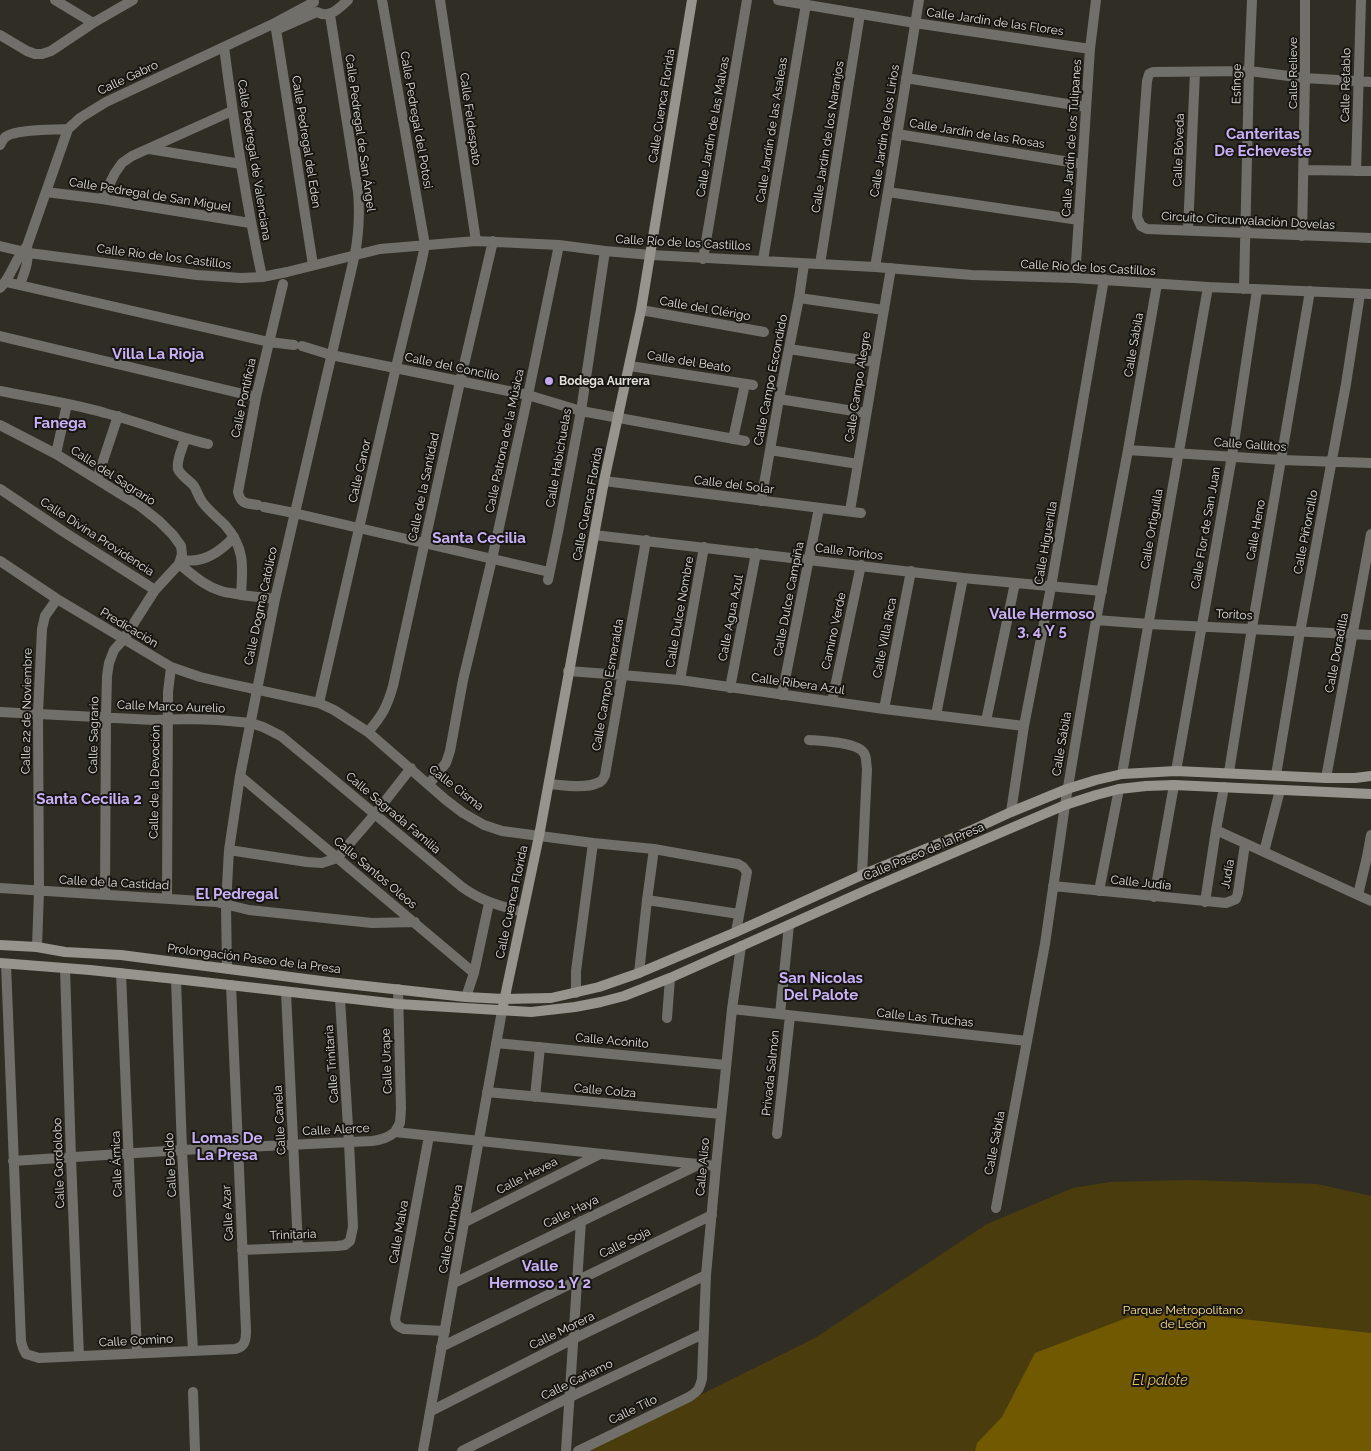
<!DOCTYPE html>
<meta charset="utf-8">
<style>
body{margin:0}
canvas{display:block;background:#302d24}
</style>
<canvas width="1371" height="1451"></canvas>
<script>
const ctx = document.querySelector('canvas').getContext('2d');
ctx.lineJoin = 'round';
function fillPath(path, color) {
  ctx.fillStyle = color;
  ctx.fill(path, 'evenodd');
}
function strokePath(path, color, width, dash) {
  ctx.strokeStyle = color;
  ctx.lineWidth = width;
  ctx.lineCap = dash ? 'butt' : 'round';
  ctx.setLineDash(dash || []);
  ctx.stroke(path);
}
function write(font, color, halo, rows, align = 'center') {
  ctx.font = font + ' Raleway,sans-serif';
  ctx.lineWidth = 4;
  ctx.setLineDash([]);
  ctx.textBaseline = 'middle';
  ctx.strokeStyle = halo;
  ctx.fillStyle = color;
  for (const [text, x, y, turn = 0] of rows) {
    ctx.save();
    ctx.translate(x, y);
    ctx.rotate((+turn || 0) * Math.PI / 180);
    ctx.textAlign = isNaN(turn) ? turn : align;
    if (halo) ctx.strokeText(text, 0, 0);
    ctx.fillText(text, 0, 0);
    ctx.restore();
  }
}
const green = new Path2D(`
 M1189 1180 1317 1184 1371 1196V1451H587L815 1338 987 1224 1073 1188 1110 1182Z`);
const water = new Path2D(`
 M1150 1309 1371 1333V1451H975L977 1443 1002 1417 1035 1353Z`);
const street = new Path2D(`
 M55 0 93 23
 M440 0 476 241
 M778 0 915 23 1090 49
 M275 23 313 265
 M276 30 317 12C330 19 339 8 348 0
 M0 35 27 51 35 54H42L51 51 93 23 133 0
 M224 47C234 124 246 201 262 277
 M906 78 1086 107
 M1371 82 1305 78 1249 71 1153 72 1149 74 1147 81 1137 217 1141 226 1147 229 1371 238
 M897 134 1082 164
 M0 145C2 141 3 138 7 136 18 129 54 130 68 129
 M149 149 241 164
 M1304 170 1371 171
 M1356 171 1361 0
 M46 192 102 199 250 223
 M888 192 1079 220
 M102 199 115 173 122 163 132 156 232 111
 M1188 230 1195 72
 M1302 236 1305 78V0
 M0 246 29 253 197 275 241 278 262 277 287 272 380 249 476 241 559 245 605 251 651 255 875 267 972 275 1075 278 1208 287 1371 294
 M703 259 747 0
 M763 260 806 4
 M820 264 860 14
 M875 267 888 192 919 0
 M1075 278 1090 49 1096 0
 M6 282 269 342 294 345
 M20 285C24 273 30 260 27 247
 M0 288C12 276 15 258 27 246L68 129 80 118 106 102 275 23 314 2
 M1244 289 1249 71 1252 0
 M799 298 884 310
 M641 310 764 332
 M0 336 256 397
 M302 346 331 355 528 395 581 411 745 441
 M789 349 875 362
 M630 366 753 385
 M0 391C35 398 71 403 105 413 140 422 173 436 208 444
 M779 399 866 413
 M0 425 56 454 140 506 159 521 173 535 181 546 182 554 179 564 155 590 123 640 114 650 109 663 107 676 106 717 105 895
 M185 439C183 447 176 460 178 469 181 476 189 480 194 486 197 491 199 498 203 503 209 511 218 518 225 525 245 548 243 566 241 595L275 599
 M733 439 745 384
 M770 450 858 464
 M1128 450 1281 460 1371 463
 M56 454 67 404
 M97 479 118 416
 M604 481 861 513
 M0 489 64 532 155 590
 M761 501 779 399 799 298 804 264
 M258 505C247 503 241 505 238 492L256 397 283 284
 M264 507 294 513 549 572
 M850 511 891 268
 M594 535 963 578 1102 591
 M181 559C202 565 220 552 234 537
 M0 561 57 599 171 667 200 677 226 683 319 703 334 710 368 732 446 800 463 813 484 825 502 831 593 843 654 849 738 864 743 867 747 872 736 932
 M179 564C192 574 204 586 221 591 227 593 234 593 241 595
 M548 580 558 532 581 411 605 251
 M1096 620 1149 624 1371 635
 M568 671 622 675 680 680 884 709 1024 726
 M680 680 704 547
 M730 688 756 553
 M782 695 819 508
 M832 701 861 565
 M319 703 396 367 421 264 425 245 382 0
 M884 709 911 571
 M0 712 154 720 190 719 218 720 251 723 263 727 281 736 328 775 462 887C483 902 498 905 523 912
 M936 715 963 578
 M986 721 1015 583
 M368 732C382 716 387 707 393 686L460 382 493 241
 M809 740C822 741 857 742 864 753 867 758 866 764 867 769L862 875
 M1176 771 1232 456 1257 290
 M1229 772 1252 628 1310 291
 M1122 774 1208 287
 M1276 775 1300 632 1346 384 1360 294
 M240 776 474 973 466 997
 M1326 778 1371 534
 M429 784 446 763 450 751 463 680 492 559 528 395 559 245
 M549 784C562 785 586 789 597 783 602 782 603 779 605 775L646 540
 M1011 812 1024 726 1051 587 1104 279
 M1216 830 1371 901
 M229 850 307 862 322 863 337 858 375 814 411 768
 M1264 852 1280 790
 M1053 886 1226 903 1236 899 1238 893 1245 844
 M0 888 216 902 249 910 372 923 415 922
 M1099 891 1119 789
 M1358 895 1367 857 1371 835
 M1154 897 1174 785
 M167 898 168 692 171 667
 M647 900 739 914
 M1205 902 1216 830 1224 787
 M37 947 39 891 38 713 42 629 45 616 57 599
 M6 964 21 1341 23 1348 26 1354 39 1358 235 1349C245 1347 246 1340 246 1331L231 985
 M65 968 71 1158 79 1356
 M227 969 226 904 229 850 240 776 275 599 355 254C359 232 360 214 358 192L330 15
 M121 973 137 1353
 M474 973 489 903
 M639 973 647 900 654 849
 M176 979 182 1150 193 1351
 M286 992 298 1247
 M576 993V971L593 843
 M732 1009 1027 1041
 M780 1014 789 925
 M667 1018 670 978
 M496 1043 726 1065
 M487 1092 721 1114
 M535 1097 540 1047
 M395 1132 400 1123 401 1109 398 989
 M777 1134 790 1016
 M429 1136 395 1319C396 1326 399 1327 404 1329L445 1331
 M13 1161 182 1150 372 1141C382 1140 388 1138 395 1132L716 1166
 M996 1208 1045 944 1065 805 1096 620 1128 450 1157 284
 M465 1222 600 1154
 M242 1250 337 1246 345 1245 350 1241 353 1227 349 1142 340 999
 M454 1283 698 1165
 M441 1347 712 1215
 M193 1392 195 1451
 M431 1411 573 1339 706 1275
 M423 1451 502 1011
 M462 1451 570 1397 703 1334
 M566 1451 581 1221
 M578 1451 689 1397C698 1391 699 1390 702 1379L706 1275 716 1166 732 1009 741 946`);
const secondary = new Path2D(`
 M0 945 37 947 65 952 121 955 329 982 466 997 504 999 551 998 599 987 639 973 736 932 862 875 970 831 1011 812 1067 789 1096 780 1122 774 1176 771 1326 778H1355L1371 776
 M0 963 90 970 176 979 398 1004 531 1012 575 1007 601 1002 624 996 670 978 869 889 1065 805 1096 795 1119 789 1146 786 1174 785 1371 794
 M503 1006 539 836 604 481 641 310 692 0`);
const markers = [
 [549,381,5,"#c3a7f2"]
];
const streetNames = [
 ["Calle Jardín de las Flores",995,22,8],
 ["Calle Relieve",1293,73,-90],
 ["Calle Gabro",128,78,-25],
 ["Esfinge",1237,84,-89],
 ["Calle Retablo",1346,85,-89],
 ["Calle Cuenca Florida",662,106,-81],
 ["Calle Feldespato",470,119,82],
 ["Calle Pedregal del Potosi",416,120,80],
 ["Calle Jardín de las Malvas",713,127,-80],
 ["Calle Jardín de las Asaleas",772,130,-81],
 ["Calle Jardín de los Lirios",885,131,-81],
 ["Calle Pedregal de San Ángel",360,133,82],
 ["Calle Jardín de las Rosas",977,134,9],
 ["Calle Jardín de los Naranjos",828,137,-81],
 ["Calle Jardín de los Tulipanes",1072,138,-86],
 ["Calle Pedregal del Eden",306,142,81],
 ["Calle Bóveda",1179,150,-88],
 ["Calle Pedregal de Valenciana",254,160,81],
 ["Calle Pedregal de San Miguel",150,195,9],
 ["Circuito Circunvalación Dovelas",1248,221,3],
 ["Calle Río de los Castillos",683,243,3],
 ["Calle Río de los Castillos",164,257,7],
 ["Calle Río de los Castillos",1088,268,3],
 ["Calle del Clérigo",705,309,10],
 ["Calle Sábila",1134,345,-80],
 ["Calle del Beato",689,362,9],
 ["Calle del Concilio",452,367,12],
 ["Calle Campo Escondido",771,380,-79],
 ["Calle Campo Alegre",858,387,-81],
 ["Calle Pontificia",244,398,-78],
 ["Calle Patrona de la Música",505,441,-78],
 ["Calle Gallitos",1250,445,4],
 ["Calle Habichuelas",559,458,-80],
 ["Calle Canor",360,471,-77],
 ["Calle del Sagrario",113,476,33],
 ["Calle del Solar",734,485,7],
 ["Calle de la Santidad",424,487,-78],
 ["Calle Cuenca Florida",588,504,-79],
 ["Calle Flor de San Juan",1206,528,-80],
 ["Calle Ortiguilla",1152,529,-80],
 ["Calle Heno",1256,530,-80],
 ["Calle Piñoncillo",1306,532,-79],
 ["Calle Divina Providencia",97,537,33],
 ["Calle Higuerilla",1046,543,-80],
 ["Calle Toritos",849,552,7],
 ["Calle Dulce Campiña",789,599,-79],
 ["Calle Dogma Católico",261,606,-78],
 ["Calle Dulce Nombre",680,612,-80],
 ["Toritos",1234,615,3],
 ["Calle Agua Azul",731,618,-79],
 ["Predicación",129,628,31],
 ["Camino Verde",834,631,-78],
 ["Calle Villa Rica",885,638,-79],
 ["Calle Doradilla",1337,653,-79],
 ["Calle Ribera Azul",798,684,8],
 ["Calle Campo Esmeralda",608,685,-80],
 ["Calle Marco Aurelio",171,707,2],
 ["Calle 22 de Noviembre",27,711,-89],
 ["Calle Sagrario",94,735,-89],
 ["Calle Sábila",1062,744,-80],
 ["Calle de la Devoción",155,782,-89],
 ["Calle Cisma",456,788,38],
 ["Calle Sagrada Familia",393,813,40],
 ["Calle Paseo de la Presa",924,852,-23],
 ["Calle Santos Oleos",375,873,40],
 ["Judía",1228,874,-80],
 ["Calle de la Castidad",114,883,3],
 ["Calle Judía",1141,883,6],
 ["Calle Cuenca Florida",512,902,-78],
 ["Prolongación Paseo de la Presa",254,959,7],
 ["Calle Las Truchas",925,1018,6],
 ["Calle Acónito",612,1041,5],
 ["Calle Urape",387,1061,-92],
 ["Calle Trinitaria",332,1064,-94],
 ["Privada Salmón",771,1073,-84],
 ["Calle Colza",605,1091,5],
 ["Calle Canela",280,1120,-93],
 ["Calle Alerce",336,1130,-3],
 ["Calle Sábila",995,1143,-79],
 ["Calle Gordolobo",59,1163,-92],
 ["Calle Árnica",117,1164,-92],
 ["Calle Boldo",171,1165,-93],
 ["Calle Aliso",703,1167,-85],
 ["Calle Hevea",527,1176,-27],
 ["Calle Haya",571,1212,-26],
 ["Calle Azar",228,1213,-93],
 ["Calle Chumbera",451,1229,-80],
 ["Calle Malva",399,1232,-80],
 ["Trinitaria",293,1235,-2],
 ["Calle Soja",625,1243,-26],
 ["Calle Morera",562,1331,-26],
 ["Calle Comino",136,1341,-3],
 ["Calle Cañamo",577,1380,-26],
 ["Calle Tilo",633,1410,-26]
];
const poiNames = [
 ["Bodega Aurrera",559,381]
];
const parkNames = [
 ["Parque Metropolitano",1183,1310],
 ["de León",1183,1324]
];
const waterNames = [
 ["El palote",1160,1381]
];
const quarterNames = [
 ["Canteritas",1263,134],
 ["De Echeveste",1263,151],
 ["Villa La Rioja",158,354],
 ["Fanega",60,423],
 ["Santa Cecilia",479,538],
 ["Valle Hermoso",1042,614],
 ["3, 4 Y 5",1042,631],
 ["Santa Cecilia 2",89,799],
 ["El Pedregal",237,894],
 ["San Nicolas",821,978],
 ["Del Palote",821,995],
 ["Lomas De",227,1138],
 ["La Presa",227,1155],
 ["Valle",540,1266],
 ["Hermoso 1 Y 2",540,1283]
];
fillPath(green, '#4b3c0e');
fillPath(water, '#715902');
strokePath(street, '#716f6a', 10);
strokePath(secondary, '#97948d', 10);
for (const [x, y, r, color] of markers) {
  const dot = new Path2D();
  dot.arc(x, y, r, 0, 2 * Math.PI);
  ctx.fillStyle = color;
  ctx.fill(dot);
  strokePath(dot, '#171511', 2);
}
write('12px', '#e0ded8', '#171511', streetNames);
write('bold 12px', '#e0ded8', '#171511', poiNames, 'left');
write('12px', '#fce193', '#171511', parkNames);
write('italic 14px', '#e4c15c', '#171511', waterNames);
write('bold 15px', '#cab1f7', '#171511', quarterNames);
</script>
